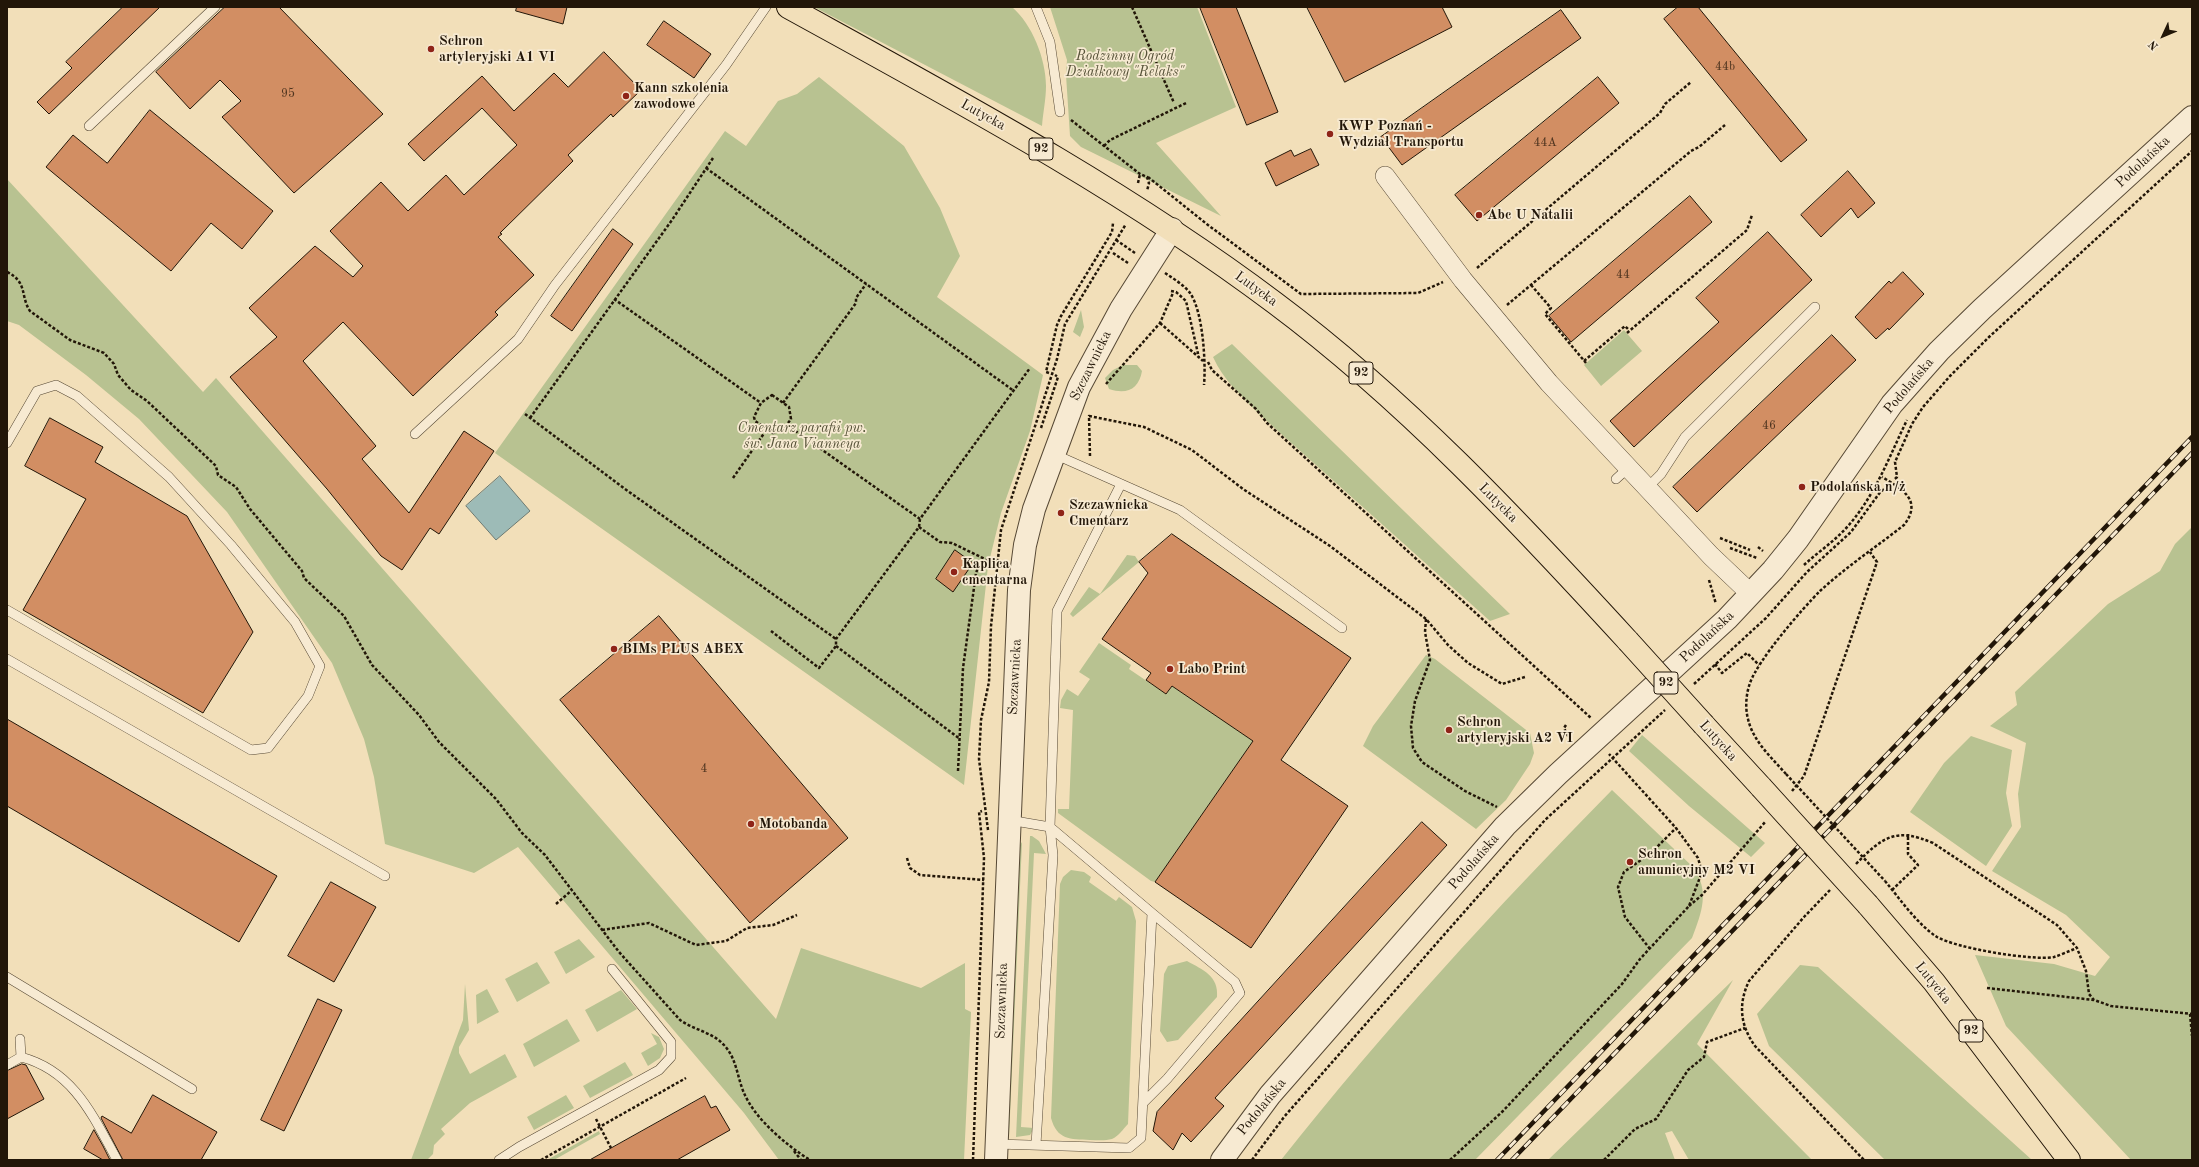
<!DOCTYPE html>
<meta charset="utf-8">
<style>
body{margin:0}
#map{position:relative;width:2199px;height:1167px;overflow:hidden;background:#f2dfb9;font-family:"Old Standard TT",serif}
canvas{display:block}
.frame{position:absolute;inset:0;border:8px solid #221608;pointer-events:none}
.north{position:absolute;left:2143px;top:16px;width:40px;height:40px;-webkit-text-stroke:3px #f7ead2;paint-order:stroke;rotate:226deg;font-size:11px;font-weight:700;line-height:16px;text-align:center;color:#221608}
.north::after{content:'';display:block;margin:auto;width:14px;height:18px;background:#221608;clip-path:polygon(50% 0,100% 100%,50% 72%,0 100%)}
</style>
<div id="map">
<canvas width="2199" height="1167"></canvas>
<div class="frame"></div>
<div class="north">N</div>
</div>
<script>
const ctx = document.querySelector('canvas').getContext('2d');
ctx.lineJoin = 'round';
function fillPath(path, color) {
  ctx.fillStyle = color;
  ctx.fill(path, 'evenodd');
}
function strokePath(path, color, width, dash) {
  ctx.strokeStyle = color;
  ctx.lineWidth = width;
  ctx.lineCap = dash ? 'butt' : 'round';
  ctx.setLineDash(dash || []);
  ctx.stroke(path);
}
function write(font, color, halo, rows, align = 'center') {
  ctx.font = font + ' "Old Standard TT",serif';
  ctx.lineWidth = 3.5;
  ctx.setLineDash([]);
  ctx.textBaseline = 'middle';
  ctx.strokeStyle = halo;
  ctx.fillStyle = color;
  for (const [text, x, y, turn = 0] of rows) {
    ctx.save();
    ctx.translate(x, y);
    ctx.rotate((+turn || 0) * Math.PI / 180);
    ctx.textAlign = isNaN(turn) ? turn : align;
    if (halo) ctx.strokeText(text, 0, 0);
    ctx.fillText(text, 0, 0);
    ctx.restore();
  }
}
const green = new Path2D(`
 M814 7H1012C1032 24 1046 59 1046 86 1046 99 1043 113 1042 126Z
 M1050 7H1197L1236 107 1156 143 1221 216 1081 147 1070 136 1066 75 1067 60Z
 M819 77 904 146 940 208 960 256 937 297 1043 375 1030 431 1001 513 988 566 964 785 495 453 725 131 746 146 778 101 797 94Z
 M7 179 203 392 216 378 776 1019 801 948 921 988 965 963V1009L971 1012 964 1160H779L744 1113 518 847 474 873 385 844 374 777 364 739 332 663 227 512 139 419 86 375 19 325 7 321Z
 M1081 310 1084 327 1080 337 1073 332Z
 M1624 330 1642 351 1601 386 1584 365Z
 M1232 344 1510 614 1490 621 1259 414C1242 396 1223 380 1213 357Z
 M1123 365H1137L1142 371C1139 389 1127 395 1109 389L1105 378 1113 370Z
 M2192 527V1160H2131L2006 1026 1975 955 2054 964 2095 976 2110 957 2066 915 1992 871 2021 827 2018 794 2026 743 1990 726 2017 705 2015 692 2108 604 2160 571 2175 544Z
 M1127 555 1135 556 1139 562 1073 617 1070 614 1089 587 1100 594Z
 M1099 643 1131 665 1129 669 1166 694 1172 686 1253 741 1155 882 1151 881 1058 813V809H1069L1073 710 1060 708 1061 700 1067 689 1078 696 1090 679 1079 672Z
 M1426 655 1435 659 1530 733 1534 753 1530 764 1506 800 1476 829 1363 746 1373 726Z
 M1642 735 1765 843 1751 857 1689 806 1629 751Z
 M1971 736 2012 750 2006 793 2012 826 1986 866 1910 812 1944 763Z
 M1612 790 1693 867C1710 891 1702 912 1692 938L1475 1160H1281C1383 1031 1496 908 1612 790Z
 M1030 836H1032L1039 841 1046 854 1034 853 1021 1127 1034 1128 1030 1135 1016 1137Z
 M1022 842 1009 1138H1008L1004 1122 1019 847Z
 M1071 870 1084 872 1091 877 1089 882 1116 901 1119 897 1132 907 1136 921 1128 1124C1123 1129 1119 1136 1112 1139 1105 1141 1097 1140 1090 1140 1070 1139 1057 1140 1051 1118L1060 884 1063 877Z
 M579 939 595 957 566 974 554 952Z
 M1187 961C1203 970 1219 976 1217 997L1178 1040 1167 1042 1160 1031 1164 974 1168 966Z
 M537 962 550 983 517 1002 505 979Z
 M1800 965 1818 967 2032 1160H1885L1769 1046 1757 1014Z
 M1733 980 1697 1044 1812 1160H1689L1672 1131 1665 1133 1675 1160H1548Z
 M465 984 469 1030 459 1047V1053L470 1074 505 1054 517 1077 470 1103 441 1129 445 1134 434 1145 433 1154 427 1160H411L463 1020Z
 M487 989 499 1012 477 1024 476 995Z
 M621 990 637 1009 597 1032 585 1010Z
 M567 1019 580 1041 534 1067 523 1044Z
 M651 1033 659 1037 664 1049 660 1058 648 1066 641 1053 657 1044Z
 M625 1062 633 1075 590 1098 583 1086Z
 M566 1095 574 1108 534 1130 527 1117Z
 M599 1131 600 1134 554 1160H547Z`);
const water = new Path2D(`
 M500 476 530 511 496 540 466 506Z`);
const building = new Path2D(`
 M123 7H160L49 114 37 102 72 68 66 62Z
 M225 7H279L383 114 294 193 222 117 241 101 220 80 190 109 156 72Z
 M517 7H567L563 24 516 11Z
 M1200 7H1236L1278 112 1247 125Z
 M1307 7H1442L1452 27 1345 82Z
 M1678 7H1698L1807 140 1781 162 1664 19Z
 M1561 10 1581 38 1402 165 1381 137Z
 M664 21 711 54 694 78 647 45Z
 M604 52 641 90 613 117 611 114 568 155 573 161 500 233 502 234 498 237 534 275 495 312 498 315 413 396 343 322 303 361 376 446 362 459 409 513 464 431 494 451 439 534 430 528 402 570 381 556 327 489 230 377 277 337 249 308 315 246 353 277 363 266 330 231 381 182 408 211 446 175 464 195 517 145 482 108 424 161 408 144 482 76 514 111 554 73 568 87Z
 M1598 77 1619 103 1477 221 1455 195Z
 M150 110 273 211 242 249 211 223 171 271 46 167 73 135 107 163Z
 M1311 149 1319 165 1276 186 1265 163 1291 150 1294 156Z
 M1848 171 1875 203 1858 218 1851 208 1821 237 1801 215Z
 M1690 196 1712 222 1571 342 1549 316Z
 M613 229 633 244 572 331 551 316Z
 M1768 232 1812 280 1634 447 1610 421 1719 322 1696 298Z
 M1903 272 1924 294 1889 330 1888 328 1876 339 1855 317 1889 281 1891 283Z
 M1832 335 1856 360 1697 512 1673 487Z
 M50 418 103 447 95 462 187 516 253 632 203 713 23 610 86 499 25 466Z
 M1172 534 1351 658 1281 760 1348 806 1251 948 1155 882 1253 741 1172 686 1166 694 1146 680 1151 673 1102 639 1148 573 1139 562Z
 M955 550 973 563 953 592 936 579Z
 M659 616 848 838 750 923 560 700Z
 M7 719 277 876 239 942 7 806Z
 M1422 822 1447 845 1215 1098 1224 1106 1191 1142 1182 1133 1173 1150 1153 1131 1157 1112Z
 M331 882 376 907 334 982 288 956Z
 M318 999 342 1010 284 1131 261 1120Z
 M22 1064 26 1065 44 1099 7 1119V1071Z
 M153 1095 217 1132 201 1160H123L101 1118 102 1116 131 1133Z
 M705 1096 711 1108 716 1106 730 1130 677 1160H590Z
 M94 1130 103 1146 110 1160H103L84 1149Z`);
const path = new Path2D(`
 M1132 7 1174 103
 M1071 120 1140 174 1147 177 1149 183 1147 191
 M1104 146 1110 140 1186 103
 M706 168 1014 391
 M1148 177 1208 225 1301 294 1418 293 1443 282
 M1138 183 1140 174
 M1116 240 1135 253
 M1113 253 1128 263
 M1477 268 1660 113 1665 104 1691 82
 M7 272C28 282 20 296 30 311L70 340 104 353 114 364 118 375 131 390 147 401 216 466 218 475 236 487 250 509 302 571 304 578 344 616 372 665 419 715 439 742 496 799 522 833 545 855 619 952 680 1020C694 1030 712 1032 724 1045 737 1059 737 1077 744 1093 755 1119 786 1145 810 1160
 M1165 273C1174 279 1184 285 1190 293 1203 311 1206 363 1204 385
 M1531 285 1551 308 1545 314 1586 363
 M1171 291 1176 292 1186 301 1199 358
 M614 299 761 403
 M1507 305 1691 151 1699 147 1725 125
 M1160 323 1203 361
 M1627 333 1747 230 1752 215
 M1584 361 1625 326 1629 330
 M1208 362 1212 370 1256 409 1267 423 1591 718
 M1049 373 1046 372 1057 325 1061 316 1112 232 1113 223
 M1106 384 1160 323 1173 293
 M772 395 789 407 791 419 783 430 773 433 755 421 754 417 761 403Z
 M783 403 856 303V298L866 284
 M525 414 625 489 836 639
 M530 418 672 220 713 158
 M787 425 920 519
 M1041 428 1058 377 1055 375
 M1090 456 1089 416 1144 427 1192 450 1243 489 1330 546 1426 619 1448 645 1468 663 1502 684 1525 677
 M733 478 767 429
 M1895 479 1897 477 1895 462 1912 424 1923 407 1950 376 1989 337 2192 151
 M919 527 940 542 952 543 993 563
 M1720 538 1750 550
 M1758 547 1763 551
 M1730 548 1757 558
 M1804 565C1818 552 1835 541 1848 526 1876 494 1889 457 1907 420
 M1709 580 1716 604
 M1426 619 1425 632 1430 660 1415 701 1411 726 1413 748 1422 762 1465 791 1497 807
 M771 631 819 668 836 646V639L919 527 920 519 1030 368
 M836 646 960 739
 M1715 664 1722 673 1747 653 1759 665
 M1694 684 1766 618 1807 572 1851 532 1881 491 1890 486
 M1566 725 1564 728 1569 738
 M958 771 963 668 976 573 982 557
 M1786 774C1771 757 1753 741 1748 719 1745 708 1746 694 1750 683 1758 660 1802 609 1820 591 1846 567 1876 547 1904 525 1923 500 1902 489 1882 477
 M1792 791 1804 776 1877 562 1870 552
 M988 830 979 759 981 720 989 682 991 626 1001 530 1057 359 1065 324 1126 224
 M907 858 910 868 920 875 984 880
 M1856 864C1882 837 1896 827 1933 843L2057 925 2077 948 2086 971 2089 994 2094 1000 2111 1006 2192 1014
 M1885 881C1900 899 1917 924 1937 937 1956 948 2032 961 2054 957 2061 955 2069 951 2077 948
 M1830 890 1804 917 1749 981C1738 1004 1740 1025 1755 1046L1864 1160
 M1892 890 1918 865 1908 854V834
 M556 904 571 891
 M1689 906 1702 895 1766 821
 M602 930 649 923 696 945 726 941 747 928 773 925 797 915
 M1650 949 1625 917 1618 887 1624 872 1651 853 1676 828
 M1987 988 2094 1000
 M2190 1014 2192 1036
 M596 1119 611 1148
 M794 1151 801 1160
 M679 1159V1160
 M541 1160 686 1078
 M973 1160 984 858 979 812 982 811
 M1252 1160 1284 1117 1545 820 1665 710
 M1450 1160 1503 1111 1622 984 1640 959 1689 906 1702 872 1698 858 1676 828 1609 754
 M1604 1160 1635 1129 1656 1119 1688 1070 1704 1057 1707 1042 1745 1028`);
const service = new Path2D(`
 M1036 7 1050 42 1060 112
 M89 126 215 7
 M415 434 518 339 555 285 726 65 766 7
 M7 443 37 391 56 385 77 396 169 477 231 545 295 622 320 666 308 696 268 748 251 750 7 610
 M1054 454 1180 510 1342 628
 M1616 479 1628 468
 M1647 488 1661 474 1685 437 1815 307
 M7 659 385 876
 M7 977 192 1089
 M20 1039 21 1057
 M7 1065 21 1057C74 1071 93 1116 117 1160
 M1143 1103 1167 1079 1240 993 1235 982 1152 913
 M996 1144 1129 1148 1141 1138 1152 913 1050 827 1009 820
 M1036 1145 1053 855 1050 827 1057 611 1121 484
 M499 1160 519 1147 659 1070 671 1057V1042L612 969`);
const minor = new Path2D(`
 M1385 176 1463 280 1549 383 1711 556 1751 594`);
const tertiary = new Path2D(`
 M996 1160 1019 590 1025 545 1034 509 1079 387 1121 309 1172 229
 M1222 1160 1270 1095 1505 826 1558 774 1727 619 1773 570 1798 539 1892 404 1939 351 1982 309 2192 117`);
const primary = new Path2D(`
 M788 7C955 99 1122 188 1275 303 1405 400 1518 521 1628 641
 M1704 725 1761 787
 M1868 905 1934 982 2069 1160`);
const rail = new Path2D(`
 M1497 1160 2192 437
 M1512 1160 2192 453`);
const pathBridge = new Path2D(`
 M1786 774 1885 881`);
const primaryBridge = new Path2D(`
 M1628 641 1704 725
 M1761 787 1868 905`);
const markers = [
 [431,49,4,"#8f2418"],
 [626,96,4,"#8f2418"],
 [1330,134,4,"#8f2418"],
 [1479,215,4,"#8f2418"],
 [1802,487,4,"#8f2418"],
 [1061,513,4,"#8f2418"],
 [954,572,4,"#8f2418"],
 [614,649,4,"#8f2418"],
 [1170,669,4,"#8f2418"],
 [1449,730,4,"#8f2418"],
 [751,824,4,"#8f2418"],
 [1630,862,4,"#8f2418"]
];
const numberNames = [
 ["44b",1725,67],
 ["95",288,94],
 ["44A",1545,143],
 ["44",1623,275],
 ["46",1769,426],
 ["4",704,769]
];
const shields = [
 [1041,149,24],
 [1361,373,24],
 [1666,683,24],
 [1971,1031,24]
];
const shieldNames = [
 ["92",1041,149],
 ["92",1361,373],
 ["92",1666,683],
 ["92",1971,1031]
];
const poiNames = [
 ["Schron",439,41],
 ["artyleryjski A1 VI",439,57],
 ["Kann szkolenia",634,88],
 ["zawodowe",634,104],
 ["KWP Poznań -",1338,126],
 ["Wydział Transportu",1338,142],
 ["Abc U Natalii",1487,215],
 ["Podolańska n/ż",1810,487],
 ["Szczawnicka",1069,505],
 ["Cmentarz",1069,521],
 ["Kaplica",962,564],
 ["cmentarna",962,580],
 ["BIMs PLUS ABEX",622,649],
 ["Labo Print",1178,669],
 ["Schron",1457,722],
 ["artyleryjski A2 VI",1457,738],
 ["Motobanda",759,824],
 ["Schron",1638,854],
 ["amunicyjny M2 VI",1638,870]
];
const parkNames = [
 ["Rodzinny Ogród",1125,56],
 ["Działkowy \"Relaks\"",1125,72],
 ["Cmentarz parafii pw.",802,428],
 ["św. Jana Vianneya",802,444]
];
const streetNames = [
 ["Lutycka",983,115,29],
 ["Podolańska",2143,162,-43],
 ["Lutycka",1256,289,36],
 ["Szczawnicka",1091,366,-64],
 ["Podolańska",1909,386,-50],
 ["Lutycka",1498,503,45],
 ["Podolańska",1707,637,-43],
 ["Szczawnicka",1015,677,-87],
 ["Lutycka",1718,741,48],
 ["Podolańska",1474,862,-49],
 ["Lutycka",1933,983,51],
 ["Szczawnicka",1002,1001,-88],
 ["Podolańska",1262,1107,-51]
];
fillPath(green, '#b8c291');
fillPath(water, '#9dbbb7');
strokePath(water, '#6c7971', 1);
fillPath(building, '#d28e63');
strokePath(building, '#221608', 1);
strokePath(service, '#564834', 10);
strokePath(minor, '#564834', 20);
strokePath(tertiary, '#564834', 24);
strokePath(primary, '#221608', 24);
strokePath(path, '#221608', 2.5, [3, 2]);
strokePath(service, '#f7ead2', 9);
strokePath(minor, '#f7ead2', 19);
strokePath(tertiary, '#f7ead2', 22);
strokePath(primary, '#f2dfb9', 22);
strokePath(rail, '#221608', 4.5);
strokePath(rail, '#f7ead2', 3, [9]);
strokePath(primaryBridge, '#221608', 24, []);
strokePath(pathBridge, '#221608', 2.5, [3, 2]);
strokePath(primaryBridge, '#f2dfb9', 22);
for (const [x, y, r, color] of markers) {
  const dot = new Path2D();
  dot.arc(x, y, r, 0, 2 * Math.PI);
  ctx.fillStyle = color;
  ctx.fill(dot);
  strokePath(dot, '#f7ead2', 1.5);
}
write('12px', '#4e341f', null, numberNames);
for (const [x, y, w] of shields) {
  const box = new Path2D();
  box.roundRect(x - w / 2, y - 11, w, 22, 3);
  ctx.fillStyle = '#f7ead2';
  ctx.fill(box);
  strokePath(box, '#221608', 1);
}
write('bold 13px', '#221608', null, shieldNames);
write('bold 14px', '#221608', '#f7ead2', poiNames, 'left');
write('italic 14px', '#565238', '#f7ead2', parkNames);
write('14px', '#221608', '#f7ead2', streetNames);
</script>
